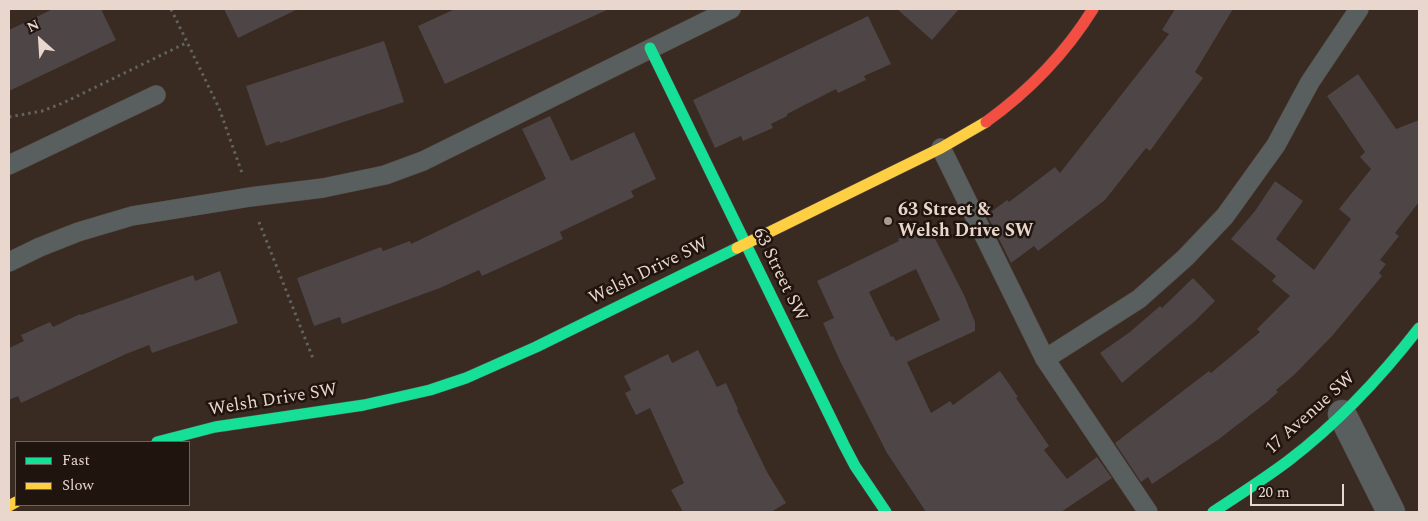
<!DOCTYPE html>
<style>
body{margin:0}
#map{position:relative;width:1428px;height:521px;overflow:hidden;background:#392a22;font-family:Spectral,serif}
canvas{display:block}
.frame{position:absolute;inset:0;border:10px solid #e9d7ce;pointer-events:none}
.legend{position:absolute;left:15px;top:441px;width:175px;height:65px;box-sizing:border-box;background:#20140e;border:1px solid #70625b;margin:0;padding:6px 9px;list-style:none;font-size:15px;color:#e9d7ce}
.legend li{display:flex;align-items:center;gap:10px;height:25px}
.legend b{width:25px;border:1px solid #70625b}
.north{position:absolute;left:15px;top:15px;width:50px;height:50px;-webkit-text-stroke:4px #20140e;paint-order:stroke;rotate:334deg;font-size:14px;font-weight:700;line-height:20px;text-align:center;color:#e9d7ce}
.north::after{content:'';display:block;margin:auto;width:18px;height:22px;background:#e9d7ce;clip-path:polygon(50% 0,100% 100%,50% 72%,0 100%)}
.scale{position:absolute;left:1250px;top:484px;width:94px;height:22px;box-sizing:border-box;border:2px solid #e9d7ce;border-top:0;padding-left:6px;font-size:15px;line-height:18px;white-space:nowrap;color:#e9d7ce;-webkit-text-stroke:4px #20140e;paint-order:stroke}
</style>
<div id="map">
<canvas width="1428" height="521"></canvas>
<div class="frame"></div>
<ul class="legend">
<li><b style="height:6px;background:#16e098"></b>Fast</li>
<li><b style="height:6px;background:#ffcf43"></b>Slow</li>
</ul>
<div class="north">N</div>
<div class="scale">20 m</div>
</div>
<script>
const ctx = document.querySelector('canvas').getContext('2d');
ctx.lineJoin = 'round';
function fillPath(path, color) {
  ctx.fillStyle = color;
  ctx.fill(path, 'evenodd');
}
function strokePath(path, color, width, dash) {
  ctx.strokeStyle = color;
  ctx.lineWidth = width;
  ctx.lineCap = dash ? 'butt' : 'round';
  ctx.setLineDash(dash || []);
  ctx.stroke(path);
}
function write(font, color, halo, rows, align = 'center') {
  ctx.font = font + ' Spectral,serif';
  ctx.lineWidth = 5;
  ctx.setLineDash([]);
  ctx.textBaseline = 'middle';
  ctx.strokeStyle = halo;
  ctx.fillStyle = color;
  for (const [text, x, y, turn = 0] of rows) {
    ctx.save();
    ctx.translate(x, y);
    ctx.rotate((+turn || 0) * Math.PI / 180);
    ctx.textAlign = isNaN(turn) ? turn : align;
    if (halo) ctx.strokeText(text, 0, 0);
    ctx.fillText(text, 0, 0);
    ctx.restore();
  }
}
const building = new Path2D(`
 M53 9H101L116 40 9 91V30Z
 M224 9H298L238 38Z
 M455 9H609L445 84 418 26Z
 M897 9H959L932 40Z
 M1175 9H1233L1195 72 1203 78 1150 151 1146 148 1105 200 1038 251 1034 246 1011 263 987 215 1007 200 1009 202 1055 167 1060 173 1169 34 1162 30Z
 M868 16 891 64 864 76 866 80 838 93 836 89 787 114V116L771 124 773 128 743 141 741 136 715 148 693 100Z
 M384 41 404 102 280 143 279 141 266 146 246 86Z
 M1358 74 1396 129 1419 120V202L1395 233 1399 236 1380 260 1386 264 1379 273 1382 276 1332 336 1294 375 1276 390 1278 392 1267 402 1219 439 1152 484 1148 477 1141 482 1115 443 1209 371 1211 373 1260 332 1257 329 1290 296 1272 281 1276 276 1231 239 1255 211 1275 181 1303 201 1276 239 1314 270 1351 219 1339 209 1371 169 1360 157 1365 152 1327 96Z
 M550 116 571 161 634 132 656 179 631 191 634 197 560 232 563 239 482 276 479 270 440 288 342 324 340 317 314 326 297 278 381 247 383 251 410 241 411 244 546 179 522 129Z
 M928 225 964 295 975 322V331L907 362 931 413 950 401 953 405 1000 371 1018 397 1016 398 1049 446 1044 450 1067 479 1097 457 1112 478 1061 512H926L887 453 840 361 823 323 834 318 817 281 899 241 898 239ZM916 269 940 320 896 341 893 336 891 337 869 292Z
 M220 271 238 323 152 353 149 345 126 354 21 403 18 396 9 400V348L24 341 21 335 50 322 53 327 80 314 81 315 193 275 195 281Z
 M1193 278 1215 301 1195 321 1122 383 1100 353 1130 332 1160 306 1162 308Z
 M698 350 717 387 726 383 738 409 737 410 767 472 786 503 771 512H683L671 490 684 483 650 408 636 415 625 393 631 390 624 376 668 354 672 363Z`);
const path = new Path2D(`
 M171 9 219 108 242 173
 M9 117 42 111 63 103 188 42
 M259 222 314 361`);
const lane = new Path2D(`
 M941 148 1045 359 1148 512
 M9 165 156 95
 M9 262 40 247 78 232 132 216 250 197 323 188 385 175 423 161 731 9
 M1045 359 1139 299 1185 258 1225 216 1276 145 1310 82 1359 9`);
const street = new Path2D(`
 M1342 414 1391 512`);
const fast = new Path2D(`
 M650 48 844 445 855 466 886 512
 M157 442 215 427 364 405 430 390 466 378 536 347 737 248
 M1213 512C1239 495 1264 479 1288 461 1338 423 1381 377 1419 328`);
const slow = new Path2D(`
 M737 248 941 148 986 122
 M9 506 16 502`);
const jam = new Path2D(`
 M986 122C1029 91 1065 54 1093 9`);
const markers = [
 [888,221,5,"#ab9a92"]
];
const poiNames = [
 ["63 Street &",898,211],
 ["Welsh Drive SW",898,232]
];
const streetNames = [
 ["Welsh Drive SW",649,272,-26],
 ["63 Street SW",779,275,64],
 ["Welsh Drive SW",273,401,-9],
 ["17 Avenue SW",1311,414,-42]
];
fillPath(building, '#4e4546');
strokePath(lane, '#53473f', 20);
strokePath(street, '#53473f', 29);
strokePath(fast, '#53473f', 12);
strokePath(slow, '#53473f', 12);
strokePath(jam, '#53473f', 12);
strokePath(path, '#616361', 3, [2.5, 4]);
strokePath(lane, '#585f5e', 19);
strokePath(street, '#585f5e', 28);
strokePath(fast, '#16e098', 11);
strokePath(slow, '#ffcf43', 11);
strokePath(jam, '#f24e42', 11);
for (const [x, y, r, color] of markers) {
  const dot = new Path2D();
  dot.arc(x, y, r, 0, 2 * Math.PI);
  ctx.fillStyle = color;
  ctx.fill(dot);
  strokePath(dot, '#20140e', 2);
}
write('bold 18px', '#e9d7ce', '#20140e', poiNames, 'left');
write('18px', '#e9d7ce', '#20140e', streetNames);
</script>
